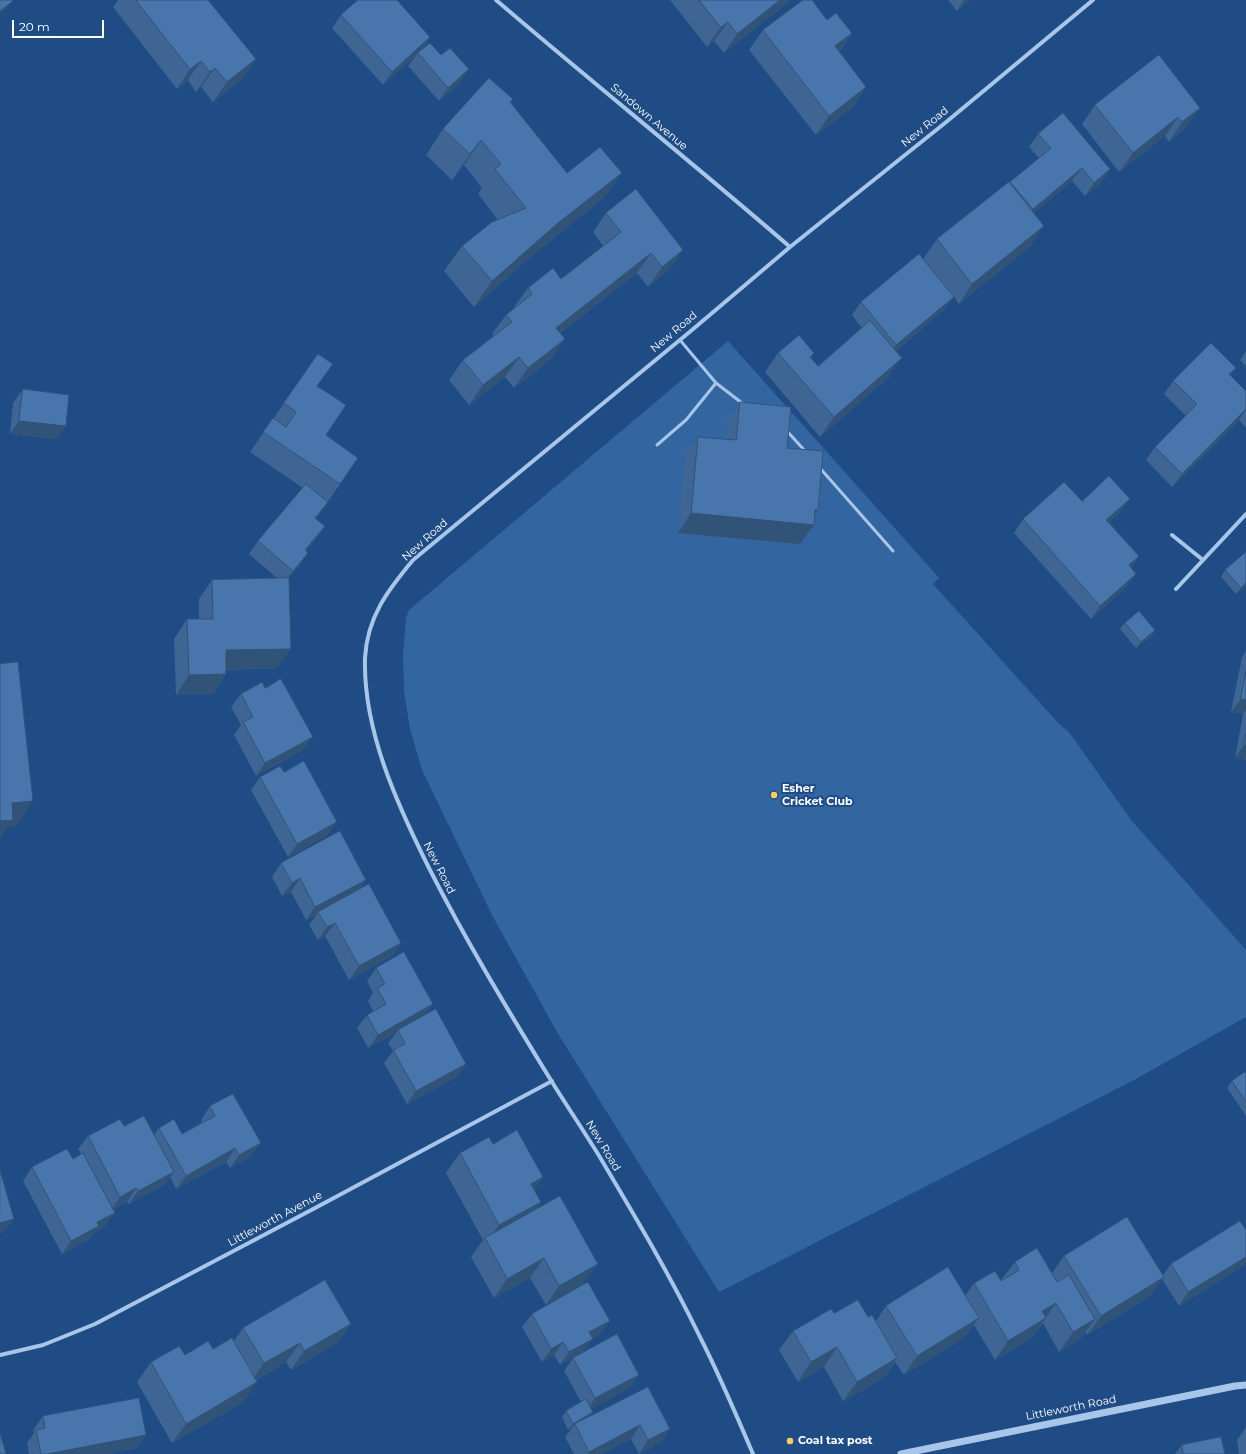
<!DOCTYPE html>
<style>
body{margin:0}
#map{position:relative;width:1246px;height:1454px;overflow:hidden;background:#1f4c84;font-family:Montserrat,sans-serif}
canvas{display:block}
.scale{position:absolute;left:12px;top:20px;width:92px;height:18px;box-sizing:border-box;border:2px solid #fff;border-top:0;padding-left:5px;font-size:12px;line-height:14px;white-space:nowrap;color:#fff;-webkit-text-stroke:3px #1f4c84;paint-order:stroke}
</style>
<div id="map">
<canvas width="1246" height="1454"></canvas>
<div class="scale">20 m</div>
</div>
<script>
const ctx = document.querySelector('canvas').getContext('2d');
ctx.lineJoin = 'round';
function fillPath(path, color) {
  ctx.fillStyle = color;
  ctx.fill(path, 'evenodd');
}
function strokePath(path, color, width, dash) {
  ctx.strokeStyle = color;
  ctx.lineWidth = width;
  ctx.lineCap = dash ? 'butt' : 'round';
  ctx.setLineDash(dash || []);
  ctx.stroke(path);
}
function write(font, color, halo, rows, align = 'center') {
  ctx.font = font + ' Montserrat,sans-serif';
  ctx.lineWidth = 4;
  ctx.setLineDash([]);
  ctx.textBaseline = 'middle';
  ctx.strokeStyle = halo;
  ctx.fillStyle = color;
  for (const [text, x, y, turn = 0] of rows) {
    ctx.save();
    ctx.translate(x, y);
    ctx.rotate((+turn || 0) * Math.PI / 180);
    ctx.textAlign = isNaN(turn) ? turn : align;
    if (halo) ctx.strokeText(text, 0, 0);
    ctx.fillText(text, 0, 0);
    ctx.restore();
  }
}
const green = new Path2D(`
 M728 341 939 578 933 584 1059 724 1069 732 1131 820 1246 950V1017L1134 1080 719 1292 557 1032 537 996 493 917 422 770 410 729 404 691 403 654 406 618 409 610Z`);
const service = new Path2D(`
 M680 340 716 383 742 403 745 404
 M786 430 806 452
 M657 445 686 420 716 383
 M819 467 893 551`);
const minor = new Path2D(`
 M496 0C593 83 693 163 790 247
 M1172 535 1203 560
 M1176 589 1246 514
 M0 1355 43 1345 95 1324 317 1207 552 1081
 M753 1454C736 1414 719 1374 699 1335 669 1273 633 1213 598 1154 583 1130 567 1106 552 1082 509 1012 466 941 429 868 397 804 363 730 365 658 367 617 388 590 413 560L692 330 790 247 945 123 1093 0`);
const tertiary = new Path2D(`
 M901 1454 1235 1386 1246 1385`);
const wall = new Path2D(`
 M118 0H208L256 59 243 78 213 102 201 87 196 92 188 80 177 89 113 7Z
 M670 0H791L724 53 714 41 707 47Z
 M948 0H970L957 11Z
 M341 15 430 37 422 50 460 83 439 101 408 66 417 54 383 85 332 28Z
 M827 20 852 33 839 52 866 87 853 107 816 135 749 50 763 30Z
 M1159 55 1186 127 1169 142 1165 136 1119 172 1082 124 1095 105Z
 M513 99 511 103 567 173 604 198 541 248 474 307 444 271 462 246 498 220 478 194 482 188 464 165 452 180 426 155 443 129Z
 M1038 134 1101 183 1085 196 1072 181 1034 213 1031 246 959 304 954 297 944 310 896 351 888 378 820 437 765 372 778 353H814L811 358 818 366 862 328 852 315 861 302 923 259 937 239 1010 183 1039 158 1029 147Z
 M606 213 670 269 648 287 637 273 560 333 565 339 551 359 514 388 505 377 469 405 449 380 463 360 494 336 492 334 506 315 514 308V307L528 288 561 279 603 246 593 232Z
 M1246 351V366L1240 360Z
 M318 354 317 386 326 435 358 458 316 519 325 526 316 539 306 551 308 553 299 566 288 578 277 668 226 670V674L213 694 176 695 174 639 187 619H199V599L212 580 277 578 249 554 258 541 303 488 250 452 273 418V419Z
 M1236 368 1230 375 1246 391V428L1239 420 1172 487 1146 460 1155 447 1186 416 1164 394 1173 381Z
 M23 389 57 439 10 434 13 403Z
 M740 402 787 448 814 515V525L800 544 678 533 685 456 698 437 724 439 726 422Z
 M1082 501 1120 512 1109 522 1139 556 1131 568 1136 574 1126 587 1091 619 1014 533 1023 519Z
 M1225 570 1246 586 1236 594 1221 577Z
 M1125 623 1155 630 1151 637 1136 648 1120 629Z
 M1246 651V760L1235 758 1243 714 1231 712 1242 657Z
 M241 694 303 750 256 776 234 735 241 725 231 707Z
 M284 772 328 835 288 857 251 790 260 777Z
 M281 863 366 880 359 890 401 943 392 956 349 980 325 936 318 940 309 925 317 914 306 920 291 892 282 896 272 877Z
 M376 968 425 1015 466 1064 457 1077 407 1104 384 1063 393 1051 388 1043 396 1033 368 1048 357 1028 367 1015 373 1011 368 1001 373 993 367 981Z
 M1246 1073V1116L1227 1088 1232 1081Z
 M210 1106 251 1156 230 1168 226 1162 176 1189 170 1177 164 1185 129 1204 127 1202 113 1209 105 1226 95 1232 90 1239 62 1254 23 1181 32 1167 73 1159 81 1154 78 1149 88 1136 124 1126 154 1135 159 1128 182 1134 202 1122 201 1120Z
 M493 1144 534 1190 541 1202 536 1210 584 1283 546 1305 530 1278 494 1298 471 1257 483 1240 446 1173 460 1153Z
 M1246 1230V1264L1179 1306 1162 1279 1150 1296 1087 1335 1086 1332 1081 1338 1059 1352 1043 1323 1032 1338 995 1360 974 1325 965 1337 904 1375 895 1362 884 1378 843 1401 824 1367 798 1382 779 1350 793 1331 834 1313 868 1317 876 1321 886 1306 965 1296 974 1283 1001 1280 1015 1262 1052 1273 1064 1256 1163 1275 1171 1264Z
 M532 1314 601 1334 592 1339 583 1352 560 1365 554 1355 542 1362 522 1327Z
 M351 1324 337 1343 291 1370 286 1362 256 1380 244 1402 172 1443 137 1382 151 1362 213 1349 234 1341 243 1328Z
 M573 1358 630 1388 591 1409 593 1412 590 1416 670 1429 661 1442 639 1454 631 1439 601 1454H574L565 1437 572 1428 568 1430 562 1417 566 1411 581 1402 564 1371Z
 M43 1416 146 1435 137 1448 108 1454H29L27 1443 34 1433 33 1430Z
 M1246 1427V1454H1239L1237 1440Z
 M1182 1445 1225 1454H1175Z`);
const shadedWall = new Path2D(`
 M780 0H791L724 53 737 34Z
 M964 0H970L957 11Z
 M13 1 8 7 0 14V11Z
 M728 22 714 41 707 47 721 27Z
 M852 33 838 53 835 46Z
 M430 37 421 50 383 85 392 72Z
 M256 59 243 78 213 102 227 82Z
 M201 61 188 80 177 89 190 69Z
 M215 68 201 87 196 92 210 72Z
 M469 69 460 83 439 101 448 88Z
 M866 87 853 107 816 135 829 116Z
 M1200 108 1186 127 1169 142 1182 122Z
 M1178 117 1165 136 1119 172 1133 153Z
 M481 140 464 165 452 180 470 154Z
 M1082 168 1072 181 1024 222 1033 209Z
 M1110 169 1101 183 1085 196 1094 183Z
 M622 173 604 198 541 248 474 307 492 281 558 223Z
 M1044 226 1031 246 959 304 972 284Z
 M683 250 670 269 648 287 662 267Z
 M651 253 637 273 543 347 556 328Z
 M954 297 944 310 887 358 896 345Z
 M565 339 551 359 514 388 528 368Z
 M519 357 505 377 469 405 483 385Z
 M902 358 888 378 820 437 834 417Z
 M1246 409 1239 420 1172 487 1182 474Z
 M19 421 66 426 57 439 10 434Z
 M1130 499 1120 512 1097 533 1106 520Z
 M328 502 319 515 306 531 315 518Z
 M818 510 808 524 814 525 800 544 678 533 691 513Z
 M325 526 316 539 296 564 305 550Z
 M308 553 299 566 283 584 293 571Z
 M1139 556 1130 569 1129 565Z
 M1136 574 1126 587 1091 619 1100 606Z
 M1246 583V586L1236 594 1241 588Z
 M1155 630 1151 637 1136 648 1141 642Z
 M291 649 277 668 212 670 226 650Z
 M226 674 213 694 176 695 189 675Z
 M1241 699 1246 700V710L1243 714 1231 712Z
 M313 737 303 750 256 776 265 763Z
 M1244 745H1246V760L1235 758Z
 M33 801 16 826 8 827 0 839V820L12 803Z
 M337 822 328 835 288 857 297 844Z
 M300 878 291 892 282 896 292 883Z
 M366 880 357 893 318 912 317 914 306 920 315 907Z
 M335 923 325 936 318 940 327 927Z
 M401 943 392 956 349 980 359 966Z
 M433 1004 423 1017 398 1030 396 1033 368 1048 378 1035Z
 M466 1064 457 1077 407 1104 416 1091Z
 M261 1143 251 1156 230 1168 239 1155Z
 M235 1148 226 1162 176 1189 186 1176Z
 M174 1172 164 1185 129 1204 138 1191Z
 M543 1177 530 1197 531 1184Z
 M136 1188 127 1202 111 1210 120 1197Z
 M541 1202 527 1222 487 1242 499 1225Z
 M115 1213 105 1226 95 1232 90 1239 62 1254 71 1241 97 1222Z
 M14 1219 4 1232 0 1234V1223Z
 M1246 1257V1264L1179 1306 1188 1292Z
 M544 1258 530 1278 494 1298 507 1279Z
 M598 1264 584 1283 546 1305 559 1286Z
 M1164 1277 1150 1296 1087 1335 1101 1316Z
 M1056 1303 1032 1338 995 1360 1008 1341 1042 1311Z
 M979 1318 965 1337 904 1375 917 1356Z
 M1095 1319 1081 1338 1059 1352 1073 1332Z
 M610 1321 601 1334 580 1346 589 1332Z
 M351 1324 337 1343 291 1370 304 1351Z
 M593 1339 583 1352 560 1365 569 1352Z
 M563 1342 554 1355 542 1362 551 1349Z
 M300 1343 286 1362 250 1383 264 1363Z
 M837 1347 824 1367 798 1382 811 1362Z
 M897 1358 884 1378 843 1401 857 1382Z
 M639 1375 630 1388 586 1412 595 1398Z
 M257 1382 244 1402 172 1443 186 1424Z
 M593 1412 588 1419 575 1424 572 1428 568 1430 573 1424Z
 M640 1425 631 1439 601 1454H587L589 1452Z
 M670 1429 661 1442 639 1454 648 1440Z
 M146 1435 137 1448 108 1454H47Z`);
const building = new Path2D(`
 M0 0H12L13 1 0 11Z
 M136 0H208L256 59 227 82 215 68 210 72 201 61 190 69Z
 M358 0H397L430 37 392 72 341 15Z
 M699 0H780L737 34 728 22 721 27Z
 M803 0H812L827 20 836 13 852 33 835 46 866 87 829 116 763 30Z
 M430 43 441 55 450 48 469 69 448 88 418 53Z
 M1159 55 1200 108 1182 122 1178 117 1133 153 1095 105Z
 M489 78 513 99 510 102 567 173 600 147 622 173 558 223 492 281 462 246 492 222 526 208 495 169 501 164 481 140 470 154 443 129Z
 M1063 113 1110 169 1094 183 1082 168 1033 209 1010 182 1051 148 1038 134Z
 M1009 182 1044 226 972 284 937 239Z
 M636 189 683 250 662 267 651 253 556 328 565 339 528 368 519 357 483 385 463 360 512 322 506 315 532 294 528 288 553 268 561 279 621 232 606 213Z
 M919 254 954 297 896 345 861 302Z
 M870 321 902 358 834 417 778 353 799 335 814 353 810 357 818 366Z
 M1211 343 1236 368 1229 374 1246 391V409L1182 474 1155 447 1197 404 1173 381Z
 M318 354 333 364 317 386 346 405 326 435 358 458 340 484 263 432 273 418 286 427 296 412 284 403Z
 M23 389 69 395 66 426 19 421Z
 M740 402 791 407 787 448 823 451 818 510H815L814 525 691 513 698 437 736 440Z
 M1109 476 1130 499 1106 520 1139 556 1129 565 1136 574 1100 606 1023 519 1064 482 1082 501Z
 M306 484 328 502 315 518 325 526 305 550 308 553 293 571 258 541Z
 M1246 552V583L1241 588 1225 570Z
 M289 578 291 649 226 650V674L189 675 187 619H213L212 580Z
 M1139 611 1155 630 1141 642 1125 623Z
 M18 662 33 801 12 803 13 820 0 821V664Z
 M1246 671V700L1241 699Z
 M281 679 313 737 265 763 243 722 253 717 241 694 262 682 265 688Z
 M1246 734V745H1244Z
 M304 761 337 822 297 844 260 777 280 766 284 772Z
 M340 831 366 880 315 907 300 878 292 883 281 863Z
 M369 884 401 943 359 966 335 923 327 927 318 912Z
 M404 952 433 1004 378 1035 367 1015 386 1004 377 988 385 984 376 968Z
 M436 1009 466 1064 416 1091 393 1050 405 1044 398 1030Z
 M1245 1072 1246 1073V1102L1232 1081Z
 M233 1094 261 1143 239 1155 235 1148 186 1176 159 1128 174 1119 182 1134 215 1116 210 1106Z
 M144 1116 174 1172 138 1191 136 1188 120 1197 88 1136 120 1119 124 1126Z
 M517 1130 543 1177 531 1184 541 1202 499 1225 460 1153 489 1137 493 1144Z
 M67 1149 73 1159 83 1153 115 1213 97 1222 99 1226 71 1241 32 1167Z
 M0 1170 14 1219 0 1223Z
 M560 1196 598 1264 559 1286 544 1258 507 1279 485 1238Z
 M1127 1217 1164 1277 1101 1316 1064 1256Z
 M1240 1221 1246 1230V1257L1188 1292 1171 1264Z
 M1037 1248 1057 1282 1069 1275 1095 1319 1073 1332 1056 1303 1042 1311 1046 1318 1008 1341 974 1283 995 1271 1001 1281 1019 1270 1015 1262Z
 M948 1267 979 1318 917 1356 886 1306Z
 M325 1280 351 1324 304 1351 300 1343 264 1363 243 1328Z
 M588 1282 610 1321 589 1332 593 1339 569 1352 563 1342 551 1349 532 1314Z
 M858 1300 868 1317 872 1315 897 1358 857 1382 837 1347 811 1362 793 1331 831 1309 834 1313Z
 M617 1334 639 1375 595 1398 573 1358Z
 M232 1338 257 1382 186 1424 151 1362 179 1346 185 1355 208 1341 213 1349Z
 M648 1387 670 1429 648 1440 640 1425 589 1452 575 1424Z
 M139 1398 146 1435 47 1454H41L36 1430 45 1428 43 1416Z
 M586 1399 593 1412 573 1424 566 1411Z
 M0 1433 6 1454H0Z
 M1221 1437 1225 1454H1183L1182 1445Z`);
const markers = [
 [774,795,4,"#f7cc67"],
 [790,1441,4,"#f7cc67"]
];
const streetNames = [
 ["Sandown Avenue",649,117,40],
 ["New Road",925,127,-39],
 ["New Road",674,332,-40],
 ["New Road",425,540,-42],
 ["New Road",439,868,63],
 ["New Road",603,1146,59],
 ["Littleworth Avenue",275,1219,-28],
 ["Littleworth Road",1071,1408,-11]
];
const poiNames = [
 ["Esher",782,789],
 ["Cricket Club",782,802],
 ["Coal tax post",798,1441]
];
fillPath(green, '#3366a1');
strokePath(service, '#a7c6e9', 3);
strokePath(minor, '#a7c6e9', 4);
strokePath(tertiary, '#a7c6e9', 7);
fillPath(wall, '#3e6594');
fillPath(shadedWall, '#325378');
fillPath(building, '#4876ac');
strokePath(building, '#325378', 1);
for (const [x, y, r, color] of markers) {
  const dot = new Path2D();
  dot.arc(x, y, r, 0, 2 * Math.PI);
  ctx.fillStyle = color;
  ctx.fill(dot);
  strokePath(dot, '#1f4c84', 1.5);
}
write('11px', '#fff', '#1f4c84', streetNames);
write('bold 11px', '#fff', '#1f4c84', poiNames, 'left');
</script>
